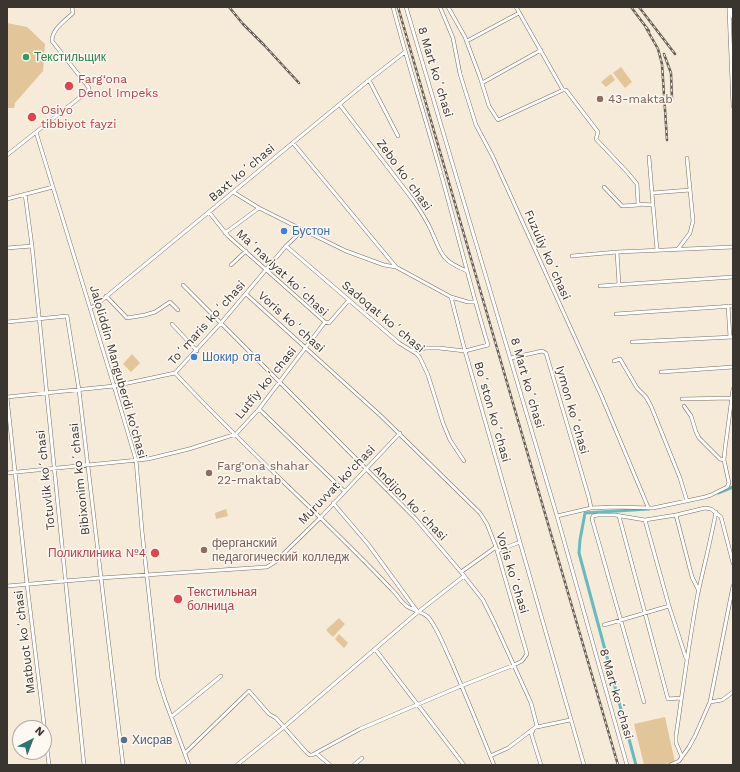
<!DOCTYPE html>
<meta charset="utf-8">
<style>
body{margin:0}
#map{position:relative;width:740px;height:772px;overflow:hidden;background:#f6ead9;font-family:"Work Sans",sans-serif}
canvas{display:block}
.frame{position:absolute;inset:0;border:8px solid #3a352e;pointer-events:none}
.north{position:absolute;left:12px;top:720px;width:40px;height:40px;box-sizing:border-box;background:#fdf8f1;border:1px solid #afaaa3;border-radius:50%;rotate:42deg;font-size:11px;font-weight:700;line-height:16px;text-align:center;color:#3a352e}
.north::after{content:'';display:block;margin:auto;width:14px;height:18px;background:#2c746c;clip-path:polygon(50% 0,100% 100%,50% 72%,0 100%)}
</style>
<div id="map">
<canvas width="740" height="772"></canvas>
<div class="frame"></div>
<div class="north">N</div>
</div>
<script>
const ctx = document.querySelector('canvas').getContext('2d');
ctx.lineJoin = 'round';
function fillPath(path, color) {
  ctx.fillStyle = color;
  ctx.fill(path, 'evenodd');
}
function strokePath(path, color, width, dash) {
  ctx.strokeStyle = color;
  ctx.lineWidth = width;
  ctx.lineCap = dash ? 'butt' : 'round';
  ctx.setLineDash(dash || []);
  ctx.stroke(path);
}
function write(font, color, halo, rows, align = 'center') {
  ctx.font = font + ' "Work Sans",sans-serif';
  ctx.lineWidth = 3;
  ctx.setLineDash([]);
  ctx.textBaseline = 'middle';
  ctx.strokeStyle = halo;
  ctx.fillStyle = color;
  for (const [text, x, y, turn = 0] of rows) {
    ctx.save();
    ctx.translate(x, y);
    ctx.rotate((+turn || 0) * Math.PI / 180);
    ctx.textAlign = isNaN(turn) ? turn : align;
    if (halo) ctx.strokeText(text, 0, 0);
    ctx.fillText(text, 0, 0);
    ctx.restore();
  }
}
const green = new Path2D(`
 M7 23 27 27 45 44 43 71 15 103 14 108H7Z
 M621 67 632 82 625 88 613 73Z
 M611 74 615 80 606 87 601 82Z
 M132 354 140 363 131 372 123 364Z
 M226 509 228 516 216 519 215 513Z
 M339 618 345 624 333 637 326 630Z
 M339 634 348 643 344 648 335 639Z
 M665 717 675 762 660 765H644L634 724Z`);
const canal = new Path2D(`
 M718 493 733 487
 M636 765 579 553 580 540 585 513 649 509`);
const street = new Path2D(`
 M393 7C407 61 424 113 439 167 456 226 470 286 488 345L465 351 439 348H427L411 350
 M406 7 557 516 627 765
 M440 7 453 38 460 74 476 125 493 157 601 395 648 507
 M448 7 465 37 480 77 489 106 498 120 563 90 516 7
 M729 10 733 106
 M467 41 519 13
 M369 80 398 136
 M482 83 541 50
 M563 90H566L598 132 596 139 628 173 637 184 638 204 653 205 657 250
 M340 105 413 200C420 210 426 219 431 230 442 254 440 260 467 271
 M36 132 114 386 136 460 142 531 158 678 165 700 189 765
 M293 143 396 267
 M7 155 88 91 89 88 86 84 52 41C52 29 65 21 73 13L72 7
 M649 157 653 205
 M604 187 622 206 639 205
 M233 192 259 208 303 230 346 251 384 265 396 267 451 297 465 351 584 765
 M652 193 690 190
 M25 194 32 246 84 765
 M7 199 53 187
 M225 233 259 208
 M286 246 399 343 417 354 420 358 428 375 443 423 450 440 464 461
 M7 248 32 246
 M678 249 690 233 693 221 687 158
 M617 252 619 285
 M572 256 617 252 733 247
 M231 265 246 251
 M183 285 415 518 461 572 483 600 495 624 531 703 537 726 508 748 490 756
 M600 286 733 277
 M106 296 127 318 145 315 155 312 170 302 178 310
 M451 297 468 302H475
 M728 306 730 337
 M90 308 96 305 369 80 405 52
 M616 314 733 306
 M7 322 67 316 79 390 123 765
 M325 322 329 323 349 300
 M172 324 197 351
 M632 342 733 337
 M511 358 542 351 546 353 589 498 591 508
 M614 361 620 359 637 388 646 397 651 406 680 478 687 501
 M661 372 733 367
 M175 373C246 450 325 518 396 594 399 598 403 604 408 607 415 611 424 612 429 618 439 631 444 647 451 661 466 696 480 730 494 765
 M7 397 27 584 49 765
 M7 397 114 386 175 373 221 323 286 246 303 230
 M682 399 732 398
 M684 406 691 416 696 432 699 438 720 459 724 460
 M259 409 344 491
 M7 473 148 459 189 449 236 434 259 409 325 322 228 236 209 212
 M333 503 368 544 417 611
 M676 515 692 577 699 591
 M557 516 591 508 615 507 653 508 705 497 711 495 727 487 729 483 724 460 725 449 733 389
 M619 516 668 699 681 698
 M645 520 669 606 686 658
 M497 551 520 542
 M461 572 496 547
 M7 586 100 578 267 567 275 562 320 518 400 433
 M604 625 669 606
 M375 649 464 765
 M644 702 592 519 593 516 598 515H615L645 520 676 515 705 508 711 509 721 517 733 563
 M710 702 722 700 733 692
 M171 717 221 676
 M537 727 570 720
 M533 731 531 733 541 765
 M185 753 249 691 269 714 276 718 307 753 310 755H312L360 729 461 686 514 665 522 661 527 654 496 547 487 524 480 513 381 416 246 294
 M316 753 330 765
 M682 757 676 743V736C683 688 689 641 698 593 704 566 711 539 716 512
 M237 765 284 727 418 612 464 576
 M354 765 362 758
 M670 765 679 761 689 747 695 736 710 702 733 586`);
const secondary = new Path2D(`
 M729 7 733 17`);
const rail = new Path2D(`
 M229 7 243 24 264 45 299 83
 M398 7 618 765
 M631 7 649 31
 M639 7 675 54
 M645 26 658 49 662 64 667 140
 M664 54 671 73 672 99`);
const markers = [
 [26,57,4,"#2e9e5b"],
 [69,86,5,"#e0444e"],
 [600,99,4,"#8d6e63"],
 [32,117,5,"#e0444e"],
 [284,231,4,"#3f7fe0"],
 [194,357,4,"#3f7fe0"],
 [209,473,4,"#8d6e63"],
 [204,550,4,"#8d6e63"],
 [155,553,5,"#e0444e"],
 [178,599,5,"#e0444e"],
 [124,740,4,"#5c6f8a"]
];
const leisureNames = [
 ["Текстильщик",34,57]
];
const streetNames = [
 ["8 Mart koʻchasi",435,72,73],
 ["Baxt koʻchasi",242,173,-40],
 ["Zebo koʻchasi",404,175,54],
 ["Fuzuliy koʻchasi",547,255,66],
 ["Maʻnaviyat koʻchasi",282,273,43],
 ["Sadoqat koʻchasi",383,317,40],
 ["Voris koʻchasi",291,322,42],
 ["Toʻmaris koʻchasi",207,323,-48],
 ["Jaloliddin Manguberdi ko'chasi",118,372,74],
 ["Lutfiy koʻchasi",266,383,-51],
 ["8 Mart koʻchasi",527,383,74],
 ["Iymon koʻchasi",572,410,74],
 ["Boʻston koʻchasi",492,412,74],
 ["Bibixonim koʻchasi",80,479,-96],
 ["Totuvlik koʻchasi",46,480,-96],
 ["Muruvvat ko'chasi",337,485,-46],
 ["Andijon koʻchasi",410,503,46],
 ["Voris koʻchasi",512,573,73],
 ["Matbuot koʻchasi",25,642,-97],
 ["8 Mart koʻchasi",616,694,74]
];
const healthNames = [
 ["Farg‘ona",78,79],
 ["Denol Impeks",78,93],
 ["Osiyo",41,110],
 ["tibbiyot fayzi",41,124],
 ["Поликлиника №4",146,553,"right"],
 ["Текстильная",187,592],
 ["болница",187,606]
];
const educationNames = [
 ["43-maktab",608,99],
 ["Farg'ona shahar",217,466],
 ["22-maktab",217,480],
 ["ферганский",212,543],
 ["педагогический колледж",212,557]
];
const shopNames = [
 ["Бустон",292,231],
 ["Шокир ота",202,357]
];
const serviceNames = [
 ["Хисрав",132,740]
];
fillPath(green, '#e3c59a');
strokePath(canal, '#65bbbd', 3);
strokePath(street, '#786e5f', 4);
strokePath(secondary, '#786e5f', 5);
strokePath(street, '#fff', 3);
strokePath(secondary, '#fff', 4);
strokePath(rail, '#665f56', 2.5);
strokePath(rail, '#fdf8f1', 1, [3]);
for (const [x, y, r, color] of markers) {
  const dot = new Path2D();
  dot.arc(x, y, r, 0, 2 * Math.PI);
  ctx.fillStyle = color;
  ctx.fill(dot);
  strokePath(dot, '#fdf8f1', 1.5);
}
write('12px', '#27864d', '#fdf8f1', leisureNames, 'left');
write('12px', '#3a352e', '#fdf8f1', streetNames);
write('12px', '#be3a42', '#fdf8f1', healthNames, 'left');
write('12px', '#785e54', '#fdf8f1', educationNames, 'left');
write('12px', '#366cbe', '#fdf8f1', shopNames, 'left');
write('12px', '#4e5e75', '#fdf8f1', serviceNames, 'left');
</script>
